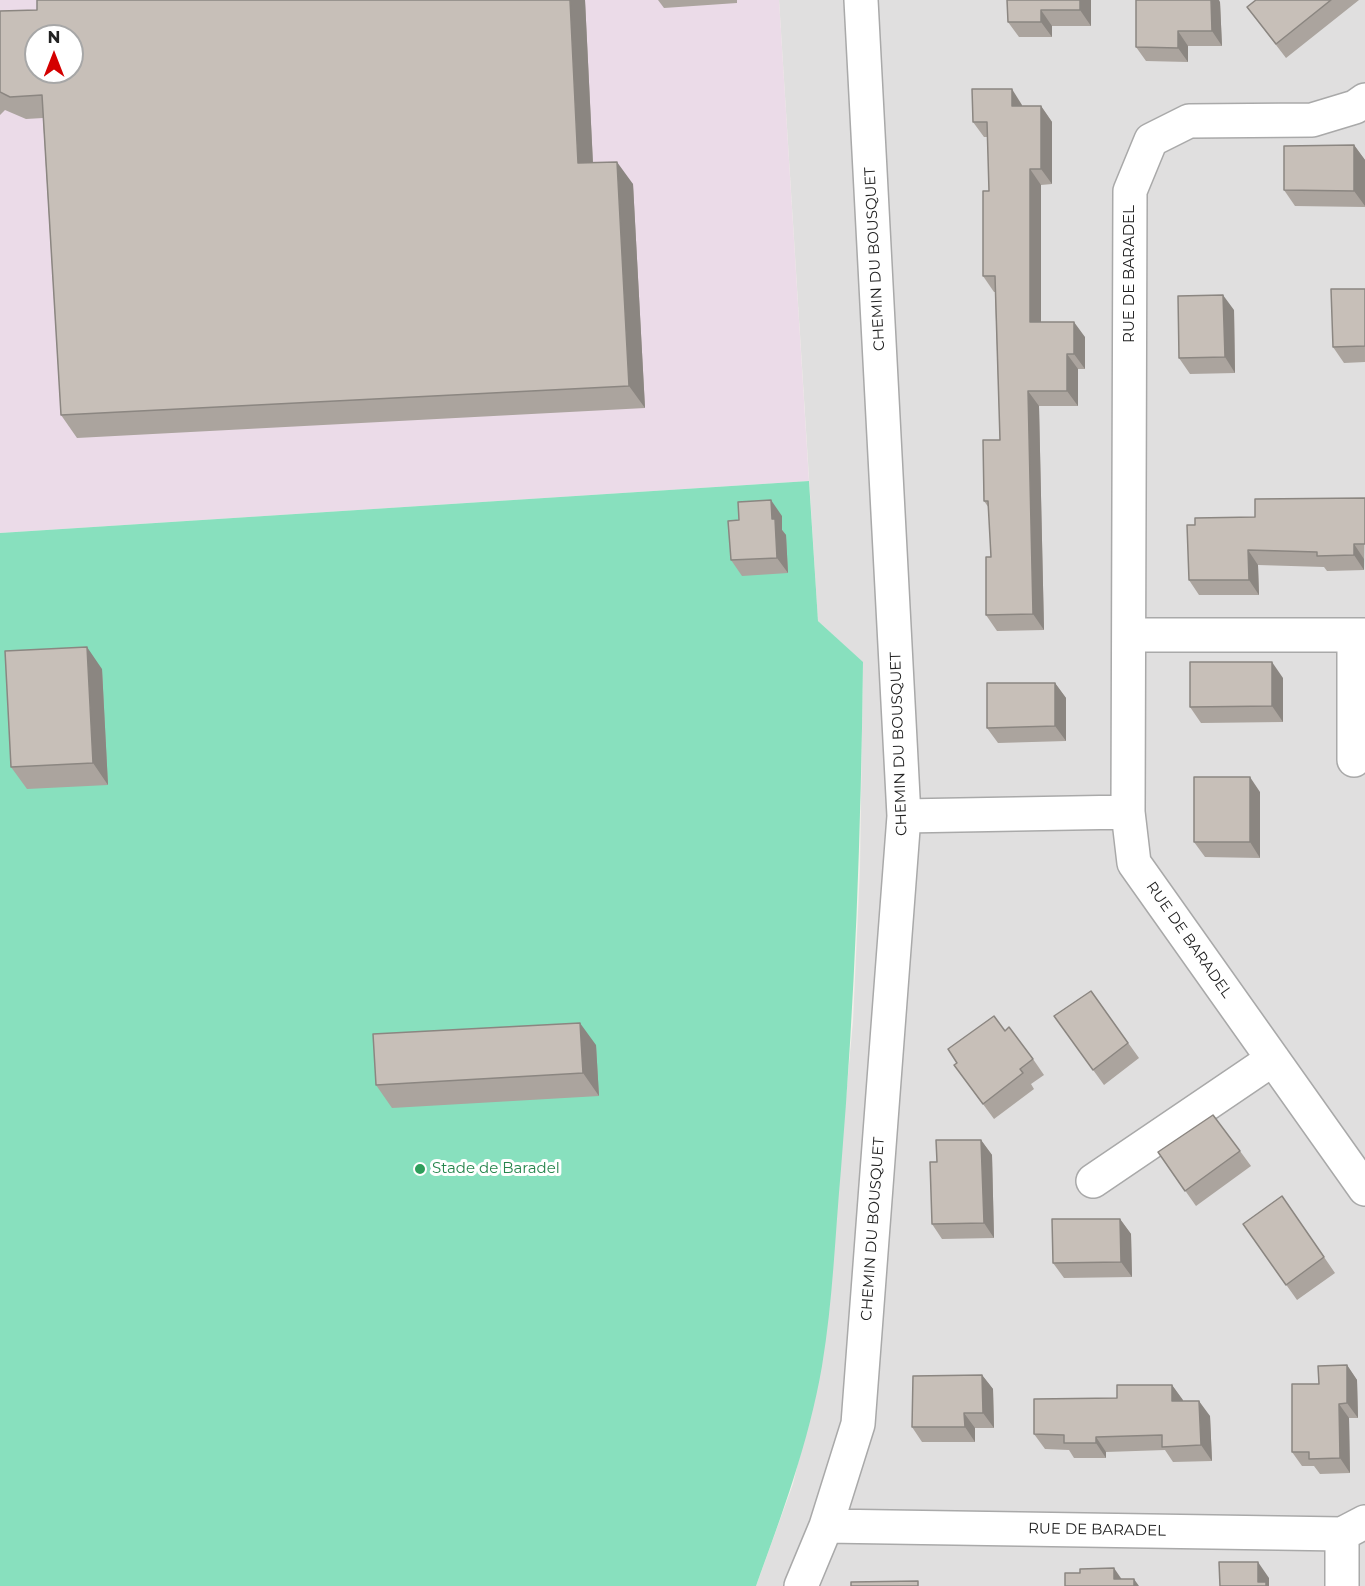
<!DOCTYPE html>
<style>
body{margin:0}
#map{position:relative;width:1365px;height:1586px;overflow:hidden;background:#f2efe9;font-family:Montserrat,sans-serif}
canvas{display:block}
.north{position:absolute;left:24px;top:24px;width:60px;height:60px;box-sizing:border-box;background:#fff;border:2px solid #a7a7a7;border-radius:50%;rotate:0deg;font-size:16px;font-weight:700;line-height:24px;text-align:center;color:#222}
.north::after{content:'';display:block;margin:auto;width:21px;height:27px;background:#d40000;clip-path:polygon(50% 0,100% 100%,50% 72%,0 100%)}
</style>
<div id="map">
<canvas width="1365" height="1586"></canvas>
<div class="north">N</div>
</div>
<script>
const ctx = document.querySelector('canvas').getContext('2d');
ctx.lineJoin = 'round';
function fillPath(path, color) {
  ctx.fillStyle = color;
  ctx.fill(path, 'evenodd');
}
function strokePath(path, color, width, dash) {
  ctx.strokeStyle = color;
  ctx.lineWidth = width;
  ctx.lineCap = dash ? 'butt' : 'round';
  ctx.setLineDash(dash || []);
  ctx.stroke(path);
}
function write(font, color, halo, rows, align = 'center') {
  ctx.font = font + ' Montserrat,sans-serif';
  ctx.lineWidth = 6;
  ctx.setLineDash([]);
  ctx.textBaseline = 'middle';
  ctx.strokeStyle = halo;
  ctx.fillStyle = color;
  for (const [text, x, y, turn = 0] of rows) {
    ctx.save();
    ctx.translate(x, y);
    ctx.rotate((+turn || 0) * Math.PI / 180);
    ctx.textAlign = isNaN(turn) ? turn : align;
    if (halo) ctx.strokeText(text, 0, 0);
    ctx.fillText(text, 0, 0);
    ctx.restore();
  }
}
const residential = new Path2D(`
 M779 0H1365V1586H756L793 1484 821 1367 853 1021 860 868 863 663 818 621Z`);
const industrial = new Path2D(`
 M0 0H779L809 481 0 533ZM36 36H72V72H36Z`);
const pitch = new Path2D(`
 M809 481 818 621 863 662C861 832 855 1000 841 1169 835 1235 833 1301 822 1366 809 1442 782 1514 756 1586H0V533Z`);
const minor = new Path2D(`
 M1365 100 1355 107 1312 120 1189 121 1151 140 1130 191 1128 812 1134 863 1365 1189
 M1129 635H1365
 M1354 637V760
 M904 816 1128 812
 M1093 1181 1273 1059
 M826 1526 1342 1534 1365 1522
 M1342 1534V1586
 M801 1586 826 1526 858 1424 904 816 861 0`);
const wall = new Path2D(`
 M37 0H585L593 163 633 184 645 408 77 438 61 415 43 118 26 119 5 110 0 115V11L37 10Z
 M658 0H737V3L664 8Z
 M1007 0H1091V26H1052V37H1019L1008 22Z
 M1256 0H1359L1286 58 1247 7Z
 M1220 2 1222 46H1188V62L1146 61 1136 47Z
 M1022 105V106H1041L1052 122V184L1041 185V322L1085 337V369H1078V406H1039L1044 630 997 631 986 615 991 557 989 508 984 501 1000 440 995 292H994L983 276 989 191 988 137H984L973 122Z
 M1354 145 1365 160V207L1295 206 1284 190Z
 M1365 289V362L1344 363 1333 347Z
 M1234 310 1235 373 1190 374 1179 358Z
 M1365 498 1364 570 1327 571 1324 567 1258 565 1259 595H1199L1189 580 1195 525 1255 517Z
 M782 516V530L786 535 788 573 742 576 731 560Z
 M102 669 108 785 27 789 11 767Z
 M1283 678V722L1201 723 1190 707Z
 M1055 683 1066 698V741L998 743 987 728Z
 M1260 792V858L1205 857 1194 842Z
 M1091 991 1139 1058 1104 1085 1054 1016Z
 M1005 1031 1033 1059 1044 1075 1031 1084 1034 1089 994 1119 954 1065Z
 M596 1045 599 1096 392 1108 376 1085Z
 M981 1140 992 1155 994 1238 942 1239 932 1224 937 1162Z
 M1240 1151 1251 1166 1196 1206 1158 1152Z
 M1282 1196 1335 1273 1297 1300 1243 1224Z
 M1120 1219 1131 1234 1132 1277 1064 1278 1053 1263Z
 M1347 1365 1357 1380 1358 1418H1349L1350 1473 1320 1474 1314 1466H1302L1292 1452 1319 1384Z
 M982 1375 993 1389 994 1428H975V1442H922L912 1427Z
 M1172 1385 1183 1401 1210 1416 1212 1461 1173 1462 1165 1450 1106 1452V1458H1074L1069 1450 1045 1449 1034 1434Z`);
const shadedWall = new Path2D(`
 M570 0H585L594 186 578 163Z
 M1080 0H1091V26L1080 10Z
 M1211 0H1219L1220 2 1222 46 1212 31Z
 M1041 10 1052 26V37L1041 22Z
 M1178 31 1188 46V62L1178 48Z
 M1012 89 1022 105 1023 121 1012 106Z
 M1041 106 1052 122V184L1041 169Z
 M1354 145 1365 160V206L1354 191Z
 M617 162 633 184 645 408 629 386Z
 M1030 169 1041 185V338L1030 322Z
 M1223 295 1234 310 1235 373 1225 357Z
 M1074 322 1085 337V369L1074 354Z
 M1067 354 1078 369V406L1067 391Z
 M1028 391 1039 406 1044 630 1033 614Z
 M771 500 782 516V530L786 535 788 573 777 558 772 519Z
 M1354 544 1364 559V570L1354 555Z
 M1248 550 1258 565 1259 595 1249 580Z
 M87 647 102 669 108 785 93 763Z
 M1272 662 1283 678V722L1272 706Z
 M1055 683 1066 698V741L1055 726Z
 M1250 777 1260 792V858L1250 842Z
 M580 1023 596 1045 599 1096 583 1073Z
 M981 1140 992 1155 994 1238 984 1223Z
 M1120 1219 1131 1234 1132 1277 1121 1262Z
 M1347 1365 1357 1380 1358 1418 1347 1403Z
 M982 1375 993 1389 994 1428 983 1413Z
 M1172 1385 1183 1400V1416L1172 1401Z
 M1199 1401 1210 1416 1212 1461 1201 1445Z
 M1339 1404 1349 1418 1350 1473 1340 1458Z
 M964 1413 975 1428V1442L965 1427Z
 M1096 1437 1106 1452V1458L1096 1443Z
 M1258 1562 1269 1578V1586H1261L1258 1582Z
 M1114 1568 1125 1584 1114 1579Z
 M1134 1579 1139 1586H1134Z`);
const building = new Path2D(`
 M37 0H570L578 163 617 162 629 386 61 415 42 95 10 97 0 92V11L37 10ZM36 36H72V72H36Z
 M1007 0H1080V10H1041V22H1008Z
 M1136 0H1211L1212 31H1178V48L1136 47Z
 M1256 0H1331L1276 44 1247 7Z
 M972 89H1012V106H1041V169H1030V322H1074V354H1067V391H1028L1033 614 986 615V557H991L988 501H984L983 440H1000L995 276H983V191H989L987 122H973Z
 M1354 145V191L1284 190V146Z
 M1331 289H1365V346L1333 347Z
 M1223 295 1225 357 1179 358 1178 296Z
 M1365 498V544H1354V555L1317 556V552L1248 550 1249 580H1189L1187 525H1195V518L1255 517V499Z
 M771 500 772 519H775L777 558 731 560 728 521 739 520 738 502Z
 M87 647 93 763 11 767 5 651Z
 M1190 662H1272V706L1190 707Z
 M987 683H1055V726L987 728Z
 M1194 777H1250V842H1194Z
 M1091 991 1128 1043 1093 1070 1054 1016Z
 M994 1016 1005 1031 1009 1027 1033 1059 1020 1069 1023 1073 983 1104 954 1065 957 1063 948 1049Z
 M580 1023 583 1073 376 1085 373 1034Z
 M1213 1115 1240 1151 1185 1191 1158 1152Z
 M936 1140H981L984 1223 932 1224 930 1162H937Z
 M1282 1196 1324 1257 1286 1285 1243 1224Z
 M1052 1219H1120L1121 1262 1053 1263Z
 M1347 1365V1403L1339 1404 1340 1458 1309 1459V1452H1292V1384H1319L1318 1366Z
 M982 1375 983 1413H964L965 1427H912L913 1376Z
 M1117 1385H1172V1401H1199L1201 1445 1162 1447V1435L1096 1437V1443H1064V1435L1034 1434V1399L1117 1398Z
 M1219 1562H1258V1582H1266V1586H1220Z
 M1114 1568V1579H1134V1586H1065V1573H1080V1569Z
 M918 1581V1586H851V1582Z`);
const markers = [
 [420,1169,6,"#2e9e5b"]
];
const streetNames = [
 ["CHEMIN DU BOUSQUET",875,259,-93],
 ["RUE DE BARADEL",1130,274,-90],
 ["CHEMIN DU BOUSQUET",899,744,-92],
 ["RUE DE BARADEL",1189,940,55],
 ["CHEMIN DU BOUSQUET",873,1229,-86],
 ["RUE DE BARADEL",1097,1530,1]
];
const leisureNames = [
 ["Stade de Baradel",432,1169]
];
fillPath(residential, '#e0dfdf');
fillPath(industrial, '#ebdbe8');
fillPath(pitch, '#88e0be');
strokePath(minor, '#a9a9a9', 36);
strokePath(minor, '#fff', 33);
fillPath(wall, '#aba49e');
fillPath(shadedWall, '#8b8681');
fillPath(building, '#c7bfb8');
strokePath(building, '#8b8681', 1.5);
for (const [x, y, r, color] of markers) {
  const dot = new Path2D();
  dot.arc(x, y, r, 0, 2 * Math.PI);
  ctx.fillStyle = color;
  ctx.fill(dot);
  strokePath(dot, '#fff', 2);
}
write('15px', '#222', '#fff', streetNames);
write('15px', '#27864d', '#fff', leisureNames, 'left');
</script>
